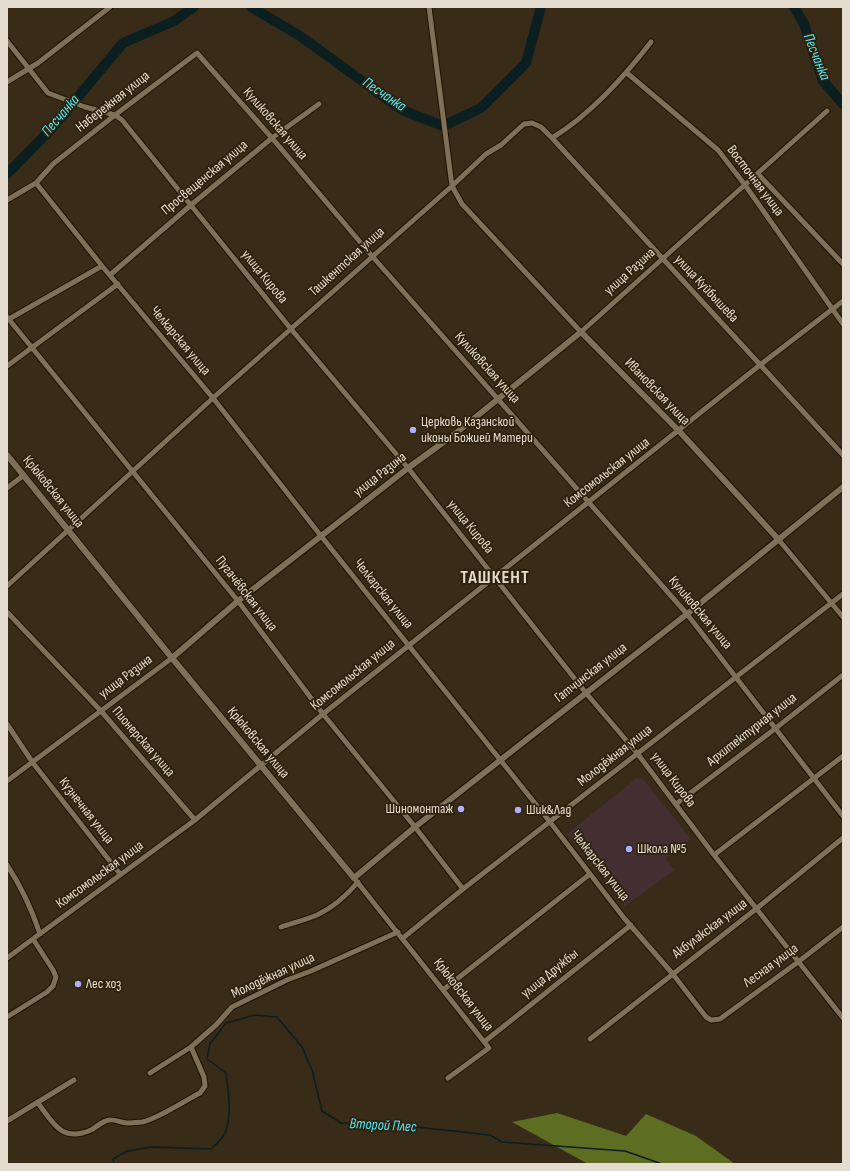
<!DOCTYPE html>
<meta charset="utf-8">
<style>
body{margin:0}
#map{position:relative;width:850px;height:1171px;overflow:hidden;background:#382b17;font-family:"Sofia Sans Condensed",sans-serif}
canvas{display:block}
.frame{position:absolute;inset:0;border:8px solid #e4dccf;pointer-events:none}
</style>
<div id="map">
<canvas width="850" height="1171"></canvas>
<div class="frame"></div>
</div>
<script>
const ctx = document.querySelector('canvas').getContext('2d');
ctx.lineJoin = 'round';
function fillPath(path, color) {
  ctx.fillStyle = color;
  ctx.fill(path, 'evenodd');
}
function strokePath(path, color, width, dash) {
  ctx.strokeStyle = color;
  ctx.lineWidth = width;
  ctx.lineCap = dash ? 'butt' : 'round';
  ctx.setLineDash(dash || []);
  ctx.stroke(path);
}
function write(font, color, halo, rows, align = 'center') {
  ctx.font = font + ' "Sofia Sans Condensed",sans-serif';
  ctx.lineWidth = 3.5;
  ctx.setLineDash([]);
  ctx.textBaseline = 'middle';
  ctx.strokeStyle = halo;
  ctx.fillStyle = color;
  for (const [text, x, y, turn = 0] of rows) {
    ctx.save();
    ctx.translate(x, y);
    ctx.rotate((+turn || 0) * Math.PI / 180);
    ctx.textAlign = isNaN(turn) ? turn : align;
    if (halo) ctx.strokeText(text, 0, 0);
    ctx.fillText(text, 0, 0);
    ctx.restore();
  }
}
const education = new Path2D(`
 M637 778 643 779 691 839 666 858 674 870 625 906 567 834Z`);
const forest = new Path2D(`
 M557 1113 626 1136 646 1114 696 1136 735 1164H588L512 1122Z`);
const stream = new Path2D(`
 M114 1164 113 1159 127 1151 152 1147 211 1149C215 1145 221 1140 224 1135 233 1119 228 1090 226 1073L207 1059 210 1044 226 1023 255 1015 277 1017 302 1047 312 1070 322 1111 341 1123 388 1124 490 1135 502 1142 625 1151 662 1164`);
const river = new Path2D(`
 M251 7 300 36 402 110 443 126 481 108 526 63 541 7
 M794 7 804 24 823 81 843 104
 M7 174 52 128 123 43 174 21 194 7`);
const minor = new Path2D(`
 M429 7 452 186 462 204 581 332 827 111
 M7 41 48 93 85 107 115 115 122 120 291 329 408 468 586 693 637 753 714 855 843 1018
 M627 73 718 150 745 185 843 324
 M7 82 38 63 110 7
 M552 138 843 455
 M758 174 843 264
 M36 183 102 266 213 398 321 536 550 822 624 918 672 973 706 1017 711 1020 720 1019 798 962 843 927
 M7 200 36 183 53 164 115 115 197 53 272 138 372 256 687 614 843 816
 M110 275 191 205 272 138 319 104
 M7 317 238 601 323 714 415 827 463 889
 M9 319 102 266
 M7 366 118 284
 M7 488 24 475
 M778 539 843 617
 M7 586 213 398 452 186 486 154 501 145 524 124 532 123 541 127 552 138C591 114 623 78 651 42
 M7 612 101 711 195 820
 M7 724 33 763 120 874
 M7 781 172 658
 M676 804 776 728 843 675
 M714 855 843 756
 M7 865C21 886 32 910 40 934
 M354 878 489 1048 448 1078
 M281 927C293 923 305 920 317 915 332 908 347 895 358 882
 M403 938 463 889 843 594
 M7 958 195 820 323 714 760 365 843 301
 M443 990 590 874
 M7 1017 47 992 53 986 56 977 53 970 33 939
 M590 1039 756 909 843 838
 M484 1042 631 925
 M150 1073 191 1047 216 1025 232 1007 287 980 311 971 398 932
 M38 1103C53 1123 62 1143 91 1130 97 1127 102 1121 109 1120 115 1119 121 1123 127 1123 132 1123 138 1122 142 1122 156 1120 186 1100 200 1093L205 1086 204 1077 191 1047
 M7 1121 74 1080`);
const tertiary = new Path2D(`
 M7 455 172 658 354 878 415 827 687 614 843 487
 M172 658 238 601 408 468 456 433 581 332 679 431 778 539`);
const markers = [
 [413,430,4,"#adaffb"],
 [461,809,4,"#adaffb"],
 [518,810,4,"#adaffb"],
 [629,849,4,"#adaffb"],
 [78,984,4,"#adaffb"]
];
const streetNames = [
 ["Набережная улица",113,102,-38],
 ["Куликовская улица",275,124,49],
 ["Просвещенская улица",205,178,-40],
 ["Восточная улица",755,181,53],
 ["Ташкентская улица",347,262,-42],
 ["улица Разина",630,272,-42],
 ["улица Кирова",264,277,51],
 ["улица Куйбышева",706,289,47],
 ["Челкарская улица",180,341,50],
 ["Куликовская улица",487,368,48],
 ["Ивановская улица",657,392,46],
 ["Комсомольская улица",607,473,-38],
 ["улица Разина",380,475,-38],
 ["Крюковская улица",53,492,51],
 ["улица Кирова",470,527,51],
 ["Пугачёвская улица",246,594,52],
 ["Челкарская улица",383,594,51],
 ["Куликовская улица",700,613,50],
 ["Гатчинская улица",591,673,-38],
 ["Комсомольская улица",353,675,-39],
 ["улица Разина",126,677,-37],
 ["Архитектурная улица",752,730,-38],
 ["Пионерская улица",143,742,49],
 ["Крюковская улица",258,743,50],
 ["Молодёжная улица",615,756,-38],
 ["улица Кирова",673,780,53],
 ["Кузнечная улица",86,811,52],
 ["Челкарская улица",600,866,52],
 ["Комсомольская улица",100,875,-36],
 ["Акбулакская улица",710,929,-37],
 ["Лесная улица",771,966,-36],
 ["улица Дружбы",550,974,-39],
 ["Молодёжная улица",273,976,-25],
 ["Крюковская улица",463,995,52]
];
const poiNames = [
 ["Церковь Казанской",421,422],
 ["иконы Божией Матери",421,438],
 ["Шиномонтаж",453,809,"right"],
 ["Шик&Лад",526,810],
 ["Школа №5",637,849],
 ["Лес хоз",86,984]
];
const waterNames = [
 ["Песчанка",816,57,68],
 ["Песчанка",384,95,34],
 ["Песчанка",61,116,-49],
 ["Второй Плес",383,1126,3]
];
const districtNames = [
 ["ТАШКЕНТ",495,578]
];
fillPath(education, '#432f32');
fillPath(forest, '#5d6d22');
strokePath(stream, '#0b1e20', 1.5);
strokePath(river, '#0b1e20', 10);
strokePath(minor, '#1f1301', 7);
strokePath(tertiary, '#1f1301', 8);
strokePath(minor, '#7e7059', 5);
strokePath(tertiary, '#7e7059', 6);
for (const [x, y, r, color] of markers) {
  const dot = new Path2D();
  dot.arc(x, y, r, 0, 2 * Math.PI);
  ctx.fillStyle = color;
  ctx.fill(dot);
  strokePath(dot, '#2e220d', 1.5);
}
write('14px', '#e4dccf', '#2e220d', streetNames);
write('14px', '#e4dccf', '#2e220d', poiNames, 'left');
write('italic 15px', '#54e6f9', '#2e220d', waterNames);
ctx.letterSpacing = '1px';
write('bold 18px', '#e4dccf', '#2e220d', districtNames);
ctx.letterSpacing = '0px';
</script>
